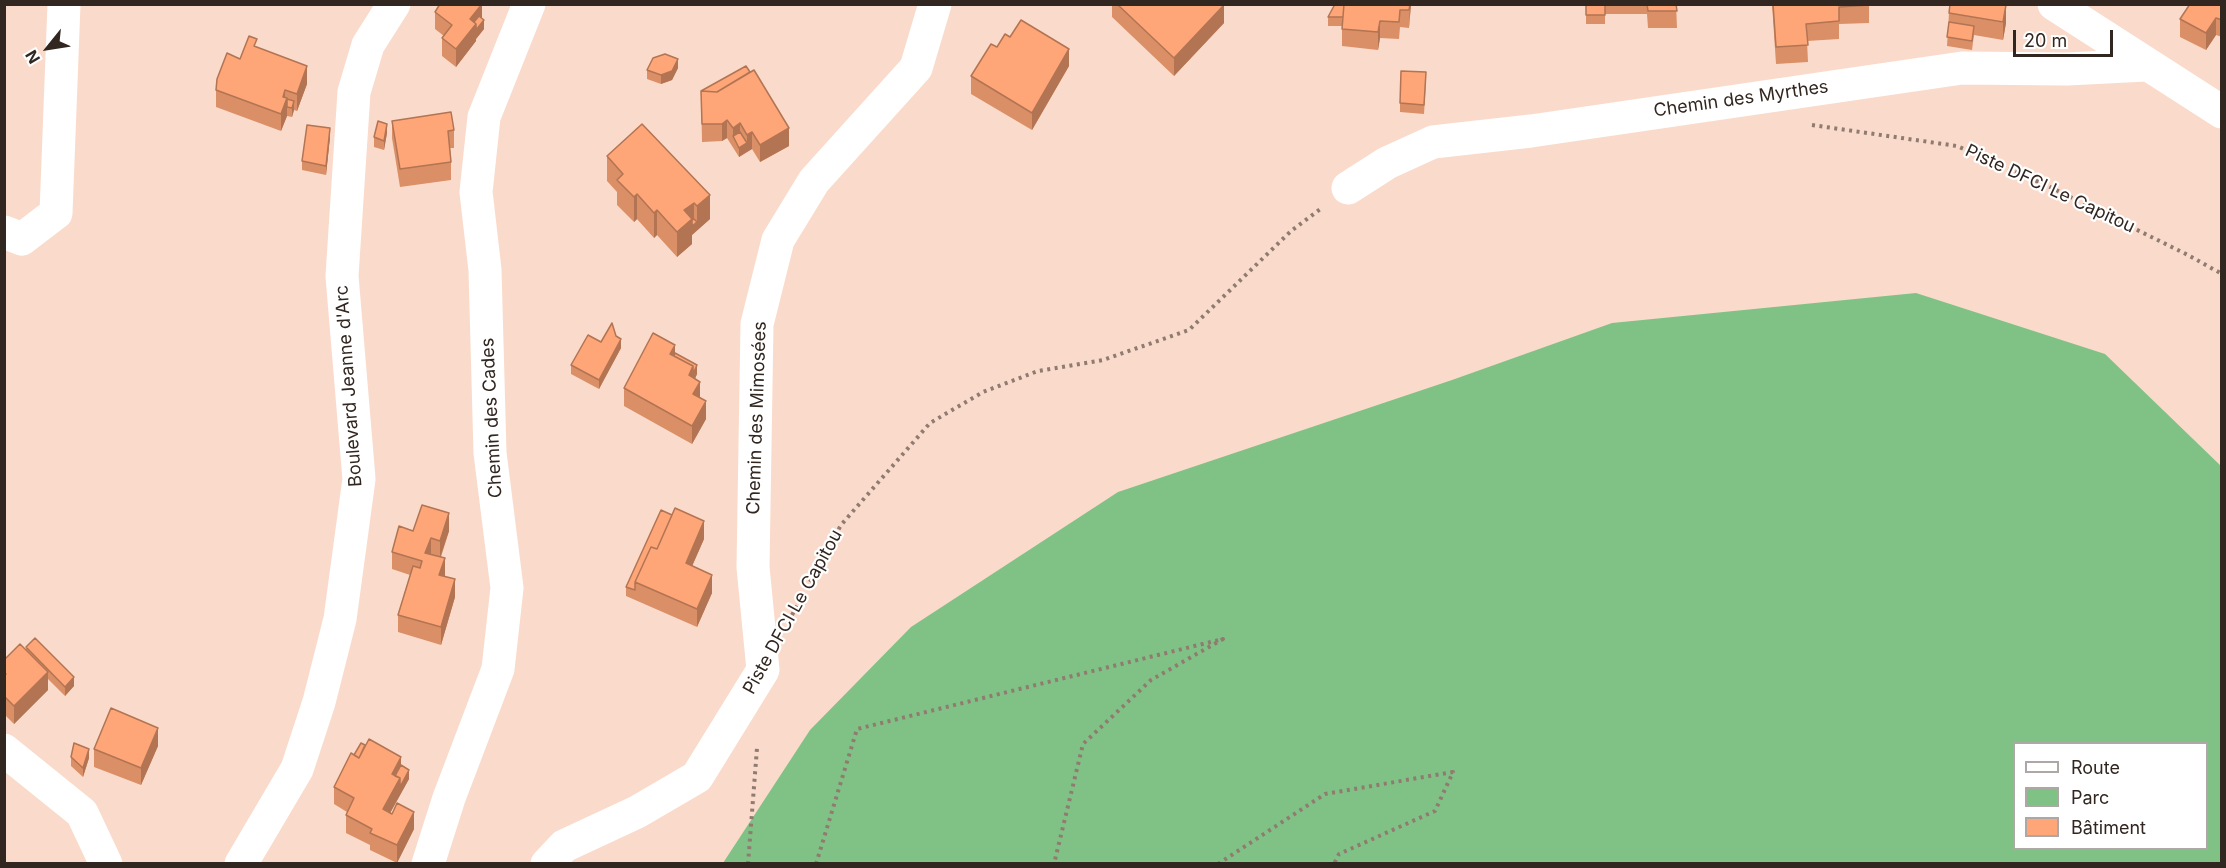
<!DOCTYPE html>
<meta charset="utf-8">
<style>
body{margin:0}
#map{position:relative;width:2226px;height:868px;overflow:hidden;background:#fadbcb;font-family:Inter,sans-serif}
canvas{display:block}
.frame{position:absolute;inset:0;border:6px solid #312620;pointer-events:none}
.legend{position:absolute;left:2013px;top:742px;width:195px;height:108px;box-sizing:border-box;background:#fff;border:2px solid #ada8a6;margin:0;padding:8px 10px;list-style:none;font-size:18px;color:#312620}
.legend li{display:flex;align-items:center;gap:12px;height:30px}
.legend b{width:30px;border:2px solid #ada8a6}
.north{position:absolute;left:18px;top:18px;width:60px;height:60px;-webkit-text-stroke:4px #fff;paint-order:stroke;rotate:240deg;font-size:16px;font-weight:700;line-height:24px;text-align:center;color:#312620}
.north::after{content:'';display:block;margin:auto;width:21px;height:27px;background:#312620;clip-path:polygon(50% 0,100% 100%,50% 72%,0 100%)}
.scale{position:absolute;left:2013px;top:30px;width:100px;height:27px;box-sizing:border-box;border:3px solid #312620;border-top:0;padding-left:8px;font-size:18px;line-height:21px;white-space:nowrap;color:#312620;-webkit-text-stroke:4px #fff;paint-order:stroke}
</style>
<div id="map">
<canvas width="2226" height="868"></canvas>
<div class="frame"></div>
<ul class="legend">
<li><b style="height:8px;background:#fff"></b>Route</li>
<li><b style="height:16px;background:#80c286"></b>Parc</li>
<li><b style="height:16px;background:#fea677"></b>Bâtiment</li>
</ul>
<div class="north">N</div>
<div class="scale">20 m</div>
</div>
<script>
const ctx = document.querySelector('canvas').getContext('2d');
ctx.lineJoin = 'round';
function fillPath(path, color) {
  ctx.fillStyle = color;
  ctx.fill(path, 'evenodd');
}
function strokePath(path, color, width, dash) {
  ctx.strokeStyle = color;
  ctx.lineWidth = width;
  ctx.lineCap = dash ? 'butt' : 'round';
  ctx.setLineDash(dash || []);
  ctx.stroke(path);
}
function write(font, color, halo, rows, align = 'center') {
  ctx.font = font + ' Inter,sans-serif';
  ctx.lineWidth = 4.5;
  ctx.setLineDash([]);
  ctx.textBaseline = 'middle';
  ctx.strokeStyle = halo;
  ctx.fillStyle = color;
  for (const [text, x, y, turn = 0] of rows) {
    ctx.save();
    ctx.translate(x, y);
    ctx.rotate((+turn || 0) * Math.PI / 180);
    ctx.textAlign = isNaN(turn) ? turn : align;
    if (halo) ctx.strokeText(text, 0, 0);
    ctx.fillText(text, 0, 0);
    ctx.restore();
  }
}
const green = new Path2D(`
 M1916 293 2105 354 2221 466V863H723L810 730 911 627 1118 492 1452 380 1612 323ZM2014 744H2206V848H2014Z`);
const path = new Path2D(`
 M1812 125 1957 146 2048 186 2188 255 2222 274
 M792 615 841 525 930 423 983 392 1038 371 1103 360 1189 330 1291 231 1323 207
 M748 864 757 748
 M816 864 857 729 1223 639 1151 680 1083 744 1054 864
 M1218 864 1325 794 1453 772 1435 811 1339 854 1334 864`);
const minor = new Path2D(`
 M2054 4 2222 112
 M1348 188 1387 163 1433 142 1531 131 1962 68 2067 69 2146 65
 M4 232 22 239 56 213 64 4
 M4 750 82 813 106 864
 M241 864 297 769 319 702 340 619 359 479 342 276 354 92 368 45 394 4
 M428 864 449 798 498 669 507 588 490 453 485 270 476 192 484 117 529 4
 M547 864 564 846 637 812 697 777 763 670 753 567 757 324 778 240 814 181 916 68 935 4`);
const wall = new Path2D(`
 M1112 4H1223L1224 23 1174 76 1112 17Z
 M1411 4 1409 28 1400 27 1399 39 1380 38 1378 50 1342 46V26H1328V17Z
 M1586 4H1676L1677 28H1648L1647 14H1605V24H1586Z
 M1772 4H1869V23L1839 24V39L1807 41 1808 62 1776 64Z
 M2222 4V37L2216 35 2206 50 2180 37V19Z
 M435 12 482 18 484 29 476 39V41L456 67 442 56V38L444 36 435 29Z
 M1949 13 2006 23 2003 40 1974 35 1972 50 1947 46Z
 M257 47 307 84 297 111 294 110 292 117 287 116 281 131 216 107V90L240 59Z
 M997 47 1069 66 1032 130 971 94V76Z
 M678 68 672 80 661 84 647 79V70Z
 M1426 81 1424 114 1400 112V103Z
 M701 91 789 146 760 162 752 149 739 157 727 138 722 141 702 142Z
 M392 121 454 130V148H450L451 162V180L400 187 392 138Z
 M642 124 710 219 692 235V244L677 257 657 235 654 238 637 219 634 222 617 205V192L607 181V156Z
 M387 133 384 150 374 147V137Z
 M330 137 326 175 302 170V161Z
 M601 342 621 348 599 389 571 374V365Z
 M675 353 697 374 695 379 706 419 692 444 624 406V388Z
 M413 531H449L441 557 445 576 455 597 441 645 398 632V615L410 575 392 569V552Z
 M704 539 692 566 712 593 697 627 626 596V587Z
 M26 647 74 686 65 696 48 679V690L14 724 4 714V660L26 650Z
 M158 746 141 785 94 767V749Z
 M71 757 89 758 83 777 71 766Z
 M401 765 409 779 390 813 414 829 397 863 370 850V845L346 833V815L347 812 334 804V787Z`);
const shadedWall = new Path2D(`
 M482 4V22L484 20V29L476 39V41L456 67V49L470 19Z
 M1410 4H1411L1409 28Z
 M1224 5V23L1174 76V58Z
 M2006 5V23L2003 40V22Z
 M2216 18V35L2206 50V33Z
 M1380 21V38L1378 50V32Z
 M1069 49V66L1032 130V113Z
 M678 59V68L672 80 661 84V75Z
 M307 66V84L297 111V94Z
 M285 90V103L287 98V116L281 131V114L283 97Z
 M294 101V110L292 117V108Z
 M727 120V138L722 141V124Z
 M740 123V141L733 136V128Z
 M387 124V133L384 150V141Z
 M330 128V137L326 175V166Z
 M789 128V146L760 162V145Z
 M752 132V149L747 152V135Z
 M747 143V152L739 157V148Z
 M637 194V219L634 222V197Z
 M710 195V219L692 235V244L677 257V232L684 210 694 203V225L697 222V206Z
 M657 210V235L654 238V213Z
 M621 339V348L599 389V380Z
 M675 345V362L670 354Z
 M697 365V374L693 383V374Z
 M693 366V384L689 375Z
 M700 382V400L693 394Z
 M706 401V419L692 444V426Z
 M449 513V531L440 558V541Z
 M704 521V539L686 580V563Z
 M431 538V555L425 553Z
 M445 558V576L439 575Z
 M712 575V593L697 627V609Z
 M455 579V597L441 645V627Z
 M48 672V690L14 724V706Z
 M74 677V686L65 696V687Z
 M158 728V746L141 785V768Z
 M89 749V758L83 777V768Z
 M401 757V774L395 785 392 774Z
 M409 770V779L383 826V809L400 778Z
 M414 812V829L397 863V845Z`);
const building = new Path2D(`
 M440 4H482L470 19 476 24 456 49 442 38 452 25 435 12Z
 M1117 4H1223L1224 5 1174 58Z
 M1335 4H1344L1343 17H1328Z
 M1344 4H1410L1409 10H1400L1399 22 1380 21 1378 32 1342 29Z
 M1647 4H1676L1677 11H1648Z
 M1773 4H1869V5L1839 7V21L1806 24 1808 45 1776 47Z
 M1950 4 2006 5 2003 22 1949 13Z
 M2190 4H2222V20L2216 18 2206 33 2180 19Z
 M1586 5H1605V15H1586Z
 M479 16 484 20 476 30V24L474 22Z
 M1021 20 1069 49 1032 113 971 76 991 44 997 47 1005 34 1010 37Z
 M1949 22 1974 26 1972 41 1947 37Z
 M249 36 257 39 254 46 307 66 297 94 285 90 283 97 287 98 281 114 216 90 217 79 227 53 240 59Z
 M665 54 678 59 672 71 661 75 647 70 653 58Z
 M746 66 750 72 717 92 701 91Z
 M754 70 789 128 760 145 752 132 747 135 740 123 733 128 727 120 722 124H702L701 91 717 92Z
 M1401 71 1426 72 1424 105 1400 103Z
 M287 99 294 101 292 108 287 107Z
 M451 112 454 130 448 131 451 162 400 169 392 121Z
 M378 121 387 124 384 141 374 137Z
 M642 124 710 195 697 206 694 203 684 210 692 219 677 232 657 210 654 213 637 194 634 197 617 180 623 174 607 156Z
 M307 125 330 128 326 166 302 161Z
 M740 132 747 143 739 148 733 136Z
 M694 219 697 222 692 226V220Z
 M612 323 616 336 621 339 599 380 571 365 588 335 601 342Z
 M653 333 675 345 670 354 693 366 689 375 700 382 693 394 706 401 692 426 624 388Z
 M675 353 697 365 693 374V366L674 356Z
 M422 505 449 513 440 541 431 538 425 553 445 558 439 575 455 579 441 627 398 615 413 566 420 568 422 561 392 552 399 526 413 531Z
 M675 508 704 521 686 563 712 575 697 609 635 582 651 547 657 549Z
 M661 510 672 515 657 549 651 547 635 582V590L626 587Z
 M35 638 74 677 65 687 26 647Z
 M20 644 48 672 14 706 4 696V675L6 674 4 672V660Z
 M111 708 158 728 141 768 94 749Z
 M369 739 401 757 392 774 400 778 383 809 392 814 397 803 414 812 397 845 370 833 372 829 346 815 354 798 334 787 351 753 359 758Z
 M74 743 89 749 83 768 71 757Z
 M361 743 365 745 359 758 354 755Z
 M401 765 409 770 400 787V778L395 776Z`);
const streetNames = [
 ["Chemin des Myrthes",1741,99,-8],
 ["Piste DFCI Le Capitou",2050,189,25],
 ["Boulevard Jeanne d'Arc",349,386,-94],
 ["Chemin des Cades",492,418,-93],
 ["Chemin des Mimosées",757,418,-88],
 ["Piste DFCI Le Capitou",793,612,-61]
];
fillPath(green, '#80c286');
strokePath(path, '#8f7b70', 4, [3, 4.5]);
strokePath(minor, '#fff', 33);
fillPath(wall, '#da8f66');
fillPath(shadedWall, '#b27453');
fillPath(building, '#fea677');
strokePath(building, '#b27453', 1.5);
write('18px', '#312620', '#fff', streetNames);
</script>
